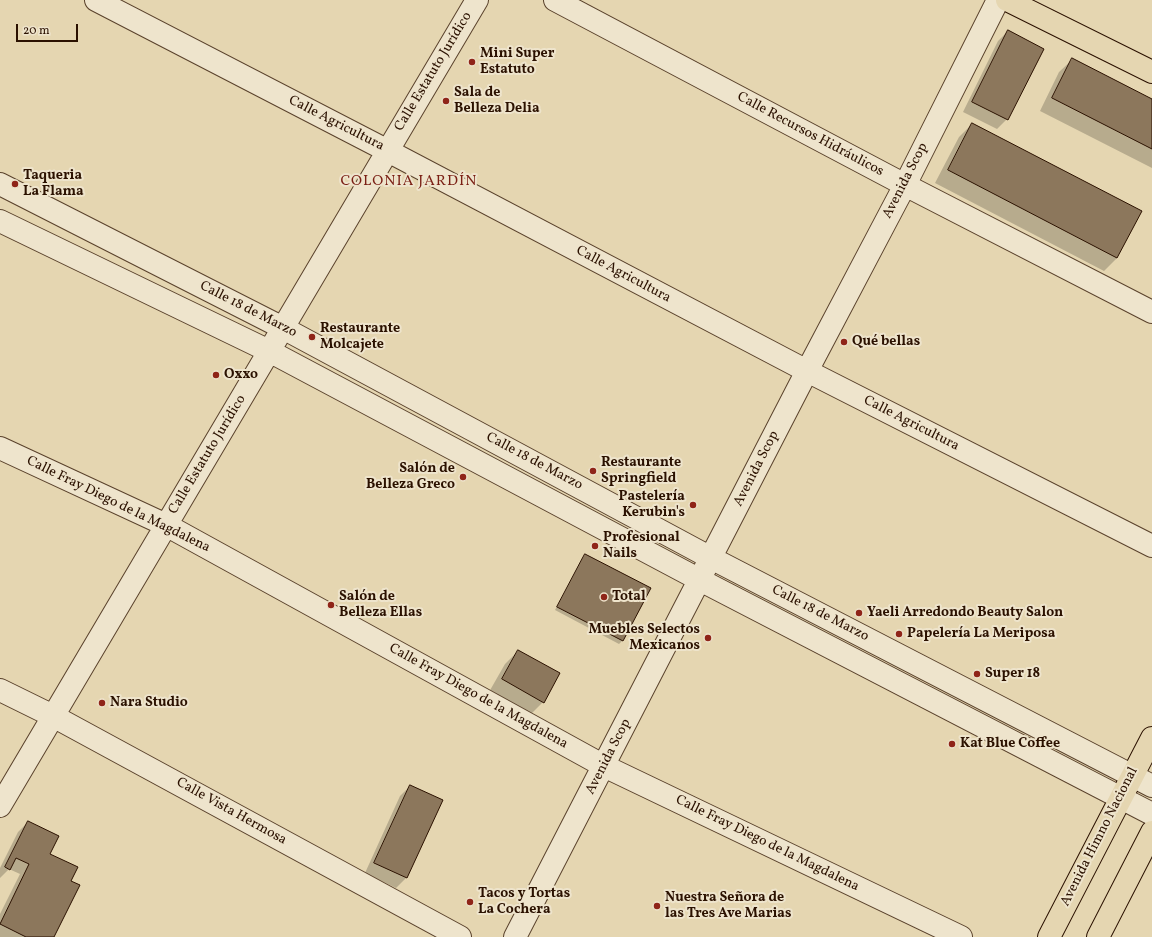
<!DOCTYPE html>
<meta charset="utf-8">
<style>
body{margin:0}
#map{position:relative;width:1152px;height:937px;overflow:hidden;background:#e5d6b1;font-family:Vollkorn,serif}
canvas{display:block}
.scale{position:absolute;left:16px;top:24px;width:62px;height:18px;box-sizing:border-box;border:2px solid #2b1100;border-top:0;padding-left:5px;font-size:12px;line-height:14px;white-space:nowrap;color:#2b1100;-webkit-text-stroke:3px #eee4cc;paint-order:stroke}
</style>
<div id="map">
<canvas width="1152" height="937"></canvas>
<div class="scale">20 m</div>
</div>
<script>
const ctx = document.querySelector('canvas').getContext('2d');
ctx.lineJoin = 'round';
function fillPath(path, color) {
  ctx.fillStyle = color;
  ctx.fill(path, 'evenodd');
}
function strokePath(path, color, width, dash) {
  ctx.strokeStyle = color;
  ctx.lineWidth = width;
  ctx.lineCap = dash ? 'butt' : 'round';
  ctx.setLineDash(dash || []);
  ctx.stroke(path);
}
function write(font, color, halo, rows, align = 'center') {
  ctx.font = font + ' Vollkorn,serif';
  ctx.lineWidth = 4;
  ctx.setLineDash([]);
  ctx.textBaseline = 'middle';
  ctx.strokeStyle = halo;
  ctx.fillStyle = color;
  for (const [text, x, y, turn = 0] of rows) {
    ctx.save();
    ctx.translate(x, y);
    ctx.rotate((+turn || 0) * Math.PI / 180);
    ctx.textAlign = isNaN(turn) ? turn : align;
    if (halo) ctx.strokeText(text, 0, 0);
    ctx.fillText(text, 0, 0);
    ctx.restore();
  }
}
const shadow = new Path2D(`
 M1008 31 1007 119 997 129 963 112 998 41Z
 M1073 59 1152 100V168L1040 111 1059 72Z
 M972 124 1141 212 1117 258 1104 271 935 183 959 137Z
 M585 555 649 588 622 641 619 644 555 610 582 558Z
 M518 651 543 702 530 715 489 692 505 664Z
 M410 786 441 800 406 878 396 888 365 873 400 796Z
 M28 822 49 854 69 881 53 937H0V914L20 874 9 869 0 878V868L18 832Z`);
const building = new Path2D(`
 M1008 30 1044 49 1008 120 972 102Z
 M1072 58 1152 99V149L1052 98Z
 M972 123 1142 211 1117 258 948 170Z
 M585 554 651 588 623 641 557 607Z
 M518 650 560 673 544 703 502 679Z
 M410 785 443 800 407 878 374 863Z
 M28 821 59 836 50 854 78 867 71 881 80 885 54 937H26L0 924 29 864 16 858 10 870 5 867Z`);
const minor = new Path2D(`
 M96 0 388 151 807 371 1152 546
 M555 0 905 185 1152 312
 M0 184 283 328 711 558 1152 786
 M0 221 269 351 700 580 1152 814
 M0 448 166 525 604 766 961 937
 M0 690 53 716 460 937
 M0 806 477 0
 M515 937 807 371 905 185 998 0`);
const major = new Path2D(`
 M1007 0 1152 72
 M1049 937 1152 738
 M1098 937 1152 832`);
const markers = [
 [472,62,4,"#8f2418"],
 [446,101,4,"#8f2418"],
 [15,184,4,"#8f2418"],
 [312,337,4,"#8f2418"],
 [844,342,4,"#8f2418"],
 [216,375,4,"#8f2418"],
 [593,471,4,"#8f2418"],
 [463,477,4,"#8f2418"],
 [693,505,4,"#8f2418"],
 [595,546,4,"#8f2418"],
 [604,597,4,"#8f2418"],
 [331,605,4,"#8f2418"],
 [859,613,4,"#8f2418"],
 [899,634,4,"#8f2418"],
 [708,638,4,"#8f2418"],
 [977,674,4,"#8f2418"],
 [102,703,4,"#8f2418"],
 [952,744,4,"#8f2418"],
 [470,902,4,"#8f2418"],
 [657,906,4,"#8f2418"]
];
const poiNames = [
 ["Mini Super",480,54],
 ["Estatuto",480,70],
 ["Sala de",454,93],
 ["Belleza Delia",454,109],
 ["Taqueria",23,176],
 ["La Flama",23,192],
 ["Restaurante",320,329],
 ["Molcajete",320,345],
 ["Qué bellas",852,342],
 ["Oxxo",224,375],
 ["Restaurante",601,463],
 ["Springfield",601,479],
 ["Salón de",455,469,"right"],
 ["Belleza Greco",455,485,"right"],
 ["Pastelería",685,497,"right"],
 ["Kerubin's",685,513,"right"],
 ["Profesional",603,538],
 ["Nails",603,554],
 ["Salón de",339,597],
 ["Belleza Ellas",339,613],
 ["Total",612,597],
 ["Yaeli Arredondo Beauty Salon",867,613],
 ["Muebles Selectos",700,630,"right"],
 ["Mexicanos",700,646,"right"],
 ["Papelería La Meriposa",907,634],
 ["Super 18",985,674],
 ["Nara Studio",110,703],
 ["Kat Blue Coffee",960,744],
 ["Tacos y Tortas",478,894],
 ["La Cochera",478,910],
 ["Nuestra Señora de",665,898],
 ["las Tres Ave Marias",665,914]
];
const streetNames = [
 ["Calle Estatuto Jurídico",434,72,-59],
 ["Calle Agricultura",336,124,27],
 ["Calle Recursos Hidráulicos",810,135,28],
 ["Avenida Scop",906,181,-63],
 ["Calle Agricultura",623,275,28],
 ["Calle 18 de Marzo",248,310,27],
 ["Calle Agricultura",911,424,27],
 ["Calle Estatuto Jurídico",208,455,-59],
 ["Calle 18 de Marzo",534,462,28],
 ["Avenida Scop",757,469,-63],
 ["Calle Fray Diego de la Magdalena",118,505,26],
 ["Calle 18 de Marzo",820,614,27],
 ["Calle Fray Diego de la Magdalena",478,697,29],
 ["Avenida Scop",609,757,-63],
 ["Calle Vista Hermosa",231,812,29],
 ["Avenida Himno Nacional",1100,837,-63],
 ["Calle Fray Diego de la Magdalena",767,844,26]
];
const neighbourhoodNames = [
 ["COLONIA JARDÍN",409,182]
];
fillPath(shadow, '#0003');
fillPath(building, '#8c775c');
strokePath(building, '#2b1100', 1);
strokePath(minor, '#5a422c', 24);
strokePath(major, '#2b1100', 24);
strokePath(minor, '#eee4cc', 22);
strokePath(major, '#e5d6b1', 22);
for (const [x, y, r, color] of markers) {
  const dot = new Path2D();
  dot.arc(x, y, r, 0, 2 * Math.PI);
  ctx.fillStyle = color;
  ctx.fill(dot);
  strokePath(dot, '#eee4cc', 1.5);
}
write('bold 14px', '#2b1100', '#eee4cc', poiNames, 'left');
write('14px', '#2b1100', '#eee4cc', streetNames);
ctx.letterSpacing = '1px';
write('15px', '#7a1f14', '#eee4cc', neighbourhoodNames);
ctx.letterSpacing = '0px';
</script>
